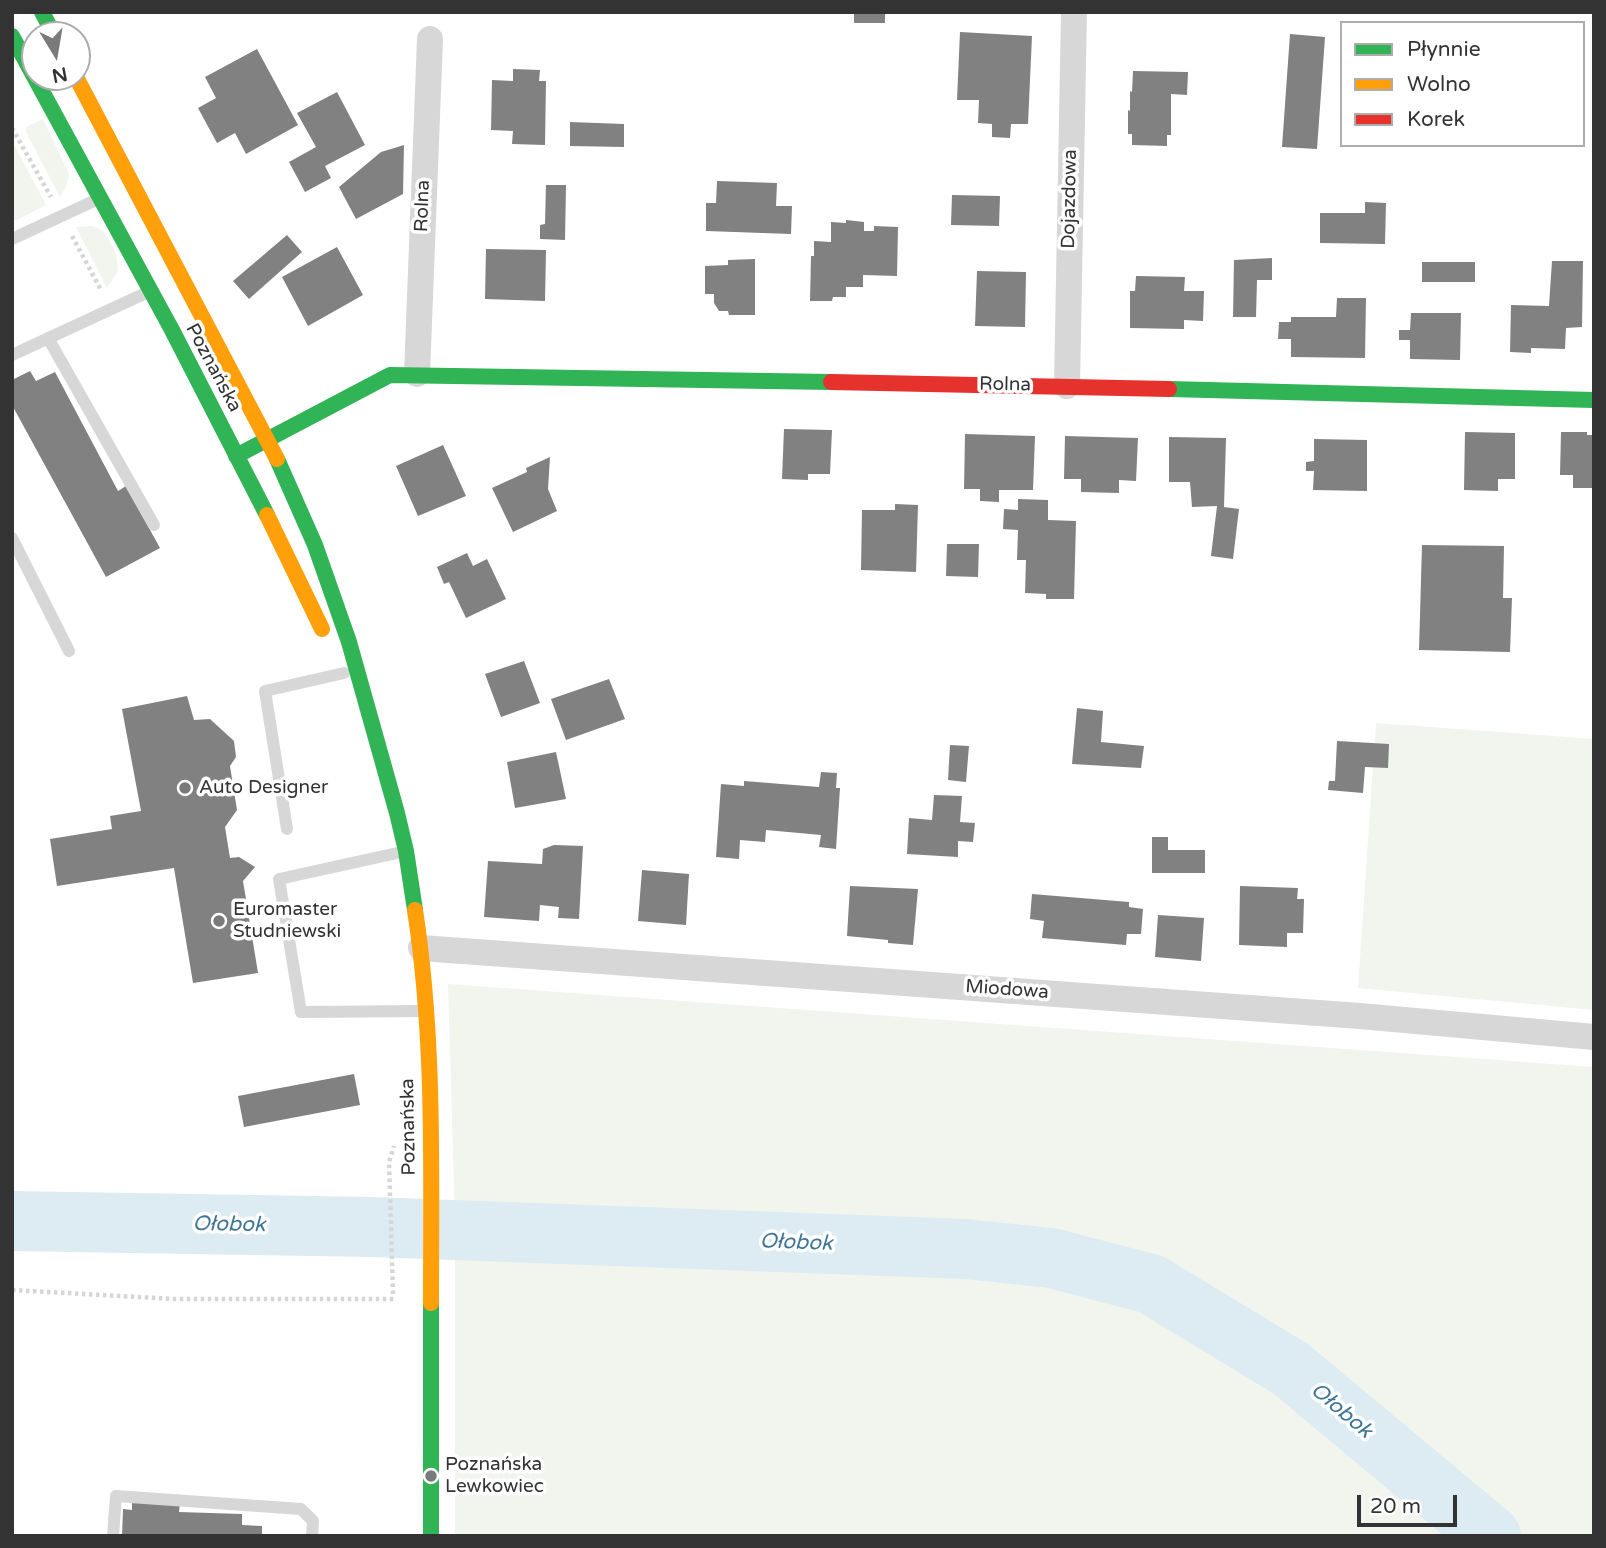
<!DOCTYPE html>
<meta charset="utf-8">
<style>
body{margin:0}
#map{position:relative;width:1606px;height:1548px;overflow:hidden;background:#fff;font-family:"Varela Round",sans-serif}
canvas{display:block}
.frame{position:absolute;inset:0;border:14px solid #333;pointer-events:none}
.legend{position:absolute;left:1340px;top:21px;width:245px;height:126px;box-sizing:border-box;background:#fff;border:2px solid #adadad;margin:0;padding:9px 12px;list-style:none;font-size:21px;color:#333}
.legend li{display:flex;align-items:center;gap:14px;height:35px}
.legend b{width:35px;border:2px solid #adadad}
.north{position:absolute;left:21px;top:21px;width:70px;height:70px;box-sizing:border-box;background:#fff;border:2px solid #adadad;border-radius:50%;rotate:169deg;font-size:19px;font-weight:700;line-height:28px;text-align:center;color:#333}
.north::after{content:'';display:block;margin:auto;width:24px;height:32px;background:#7a7a7a;clip-path:polygon(50% 0,100% 100%,50% 72%,0 100%)}
.scale{position:absolute;left:1357px;top:1495px;width:100px;height:32px;box-sizing:border-box;border:4px solid #333;border-top:0;padding-left:9px;font-size:21px;line-height:24px;white-space:nowrap;color:#333;-webkit-text-stroke:5px #fff;paint-order:stroke}
</style>
<div id="map">
<canvas width="1606" height="1548"></canvas>
<div class="frame"></div>
<ul class="legend">
<li><b style="height:9px;background:#30b455"></b>Płynnie</li>
<li><b style="height:9px;background:#ff9f0a"></b>Wolno</li>
<li><b style="height:9px;background:#e5322d"></b>Korek</li>
</ul>
<div class="north">N</div>
<div class="scale">20 m</div>
</div>
<script>
const ctx = document.querySelector('canvas').getContext('2d');
ctx.lineJoin = 'round';
function fillPath(path, color) {
  ctx.fillStyle = color;
  ctx.fill(path, 'evenodd');
}
function strokePath(path, color, width, dash) {
  ctx.strokeStyle = color;
  ctx.lineWidth = width;
  ctx.lineCap = dash ? 'butt' : 'round';
  ctx.setLineDash(dash || []);
  ctx.stroke(path);
}
function write(font, color, halo, rows, align = 'center') {
  ctx.font = font + ' "Varela Round",sans-serif';
  ctx.lineWidth = 7;
  ctx.setLineDash([]);
  ctx.textBaseline = 'middle';
  ctx.strokeStyle = halo;
  ctx.fillStyle = color;
  for (const [text, x, y, turn = 0] of rows) {
    ctx.save();
    ctx.translate(x, y);
    ctx.rotate((+turn || 0) * Math.PI / 180);
    ctx.textAlign = isNaN(turn) ? turn : align;
    if (halo) ctx.strokeText(text, 0, 0);
    ctx.fillText(text, 0, 0);
    ctx.restore();
  }
}
const green = new Path2D(`
 M43 119 69 174 66 187 60 197 26 132V127Z
 M12 141 46 205 17 220H12Z
 M92 226 104 231 116 253 118 271 107 288 76 227Z
 M1376 723 1594 739V1010L1358 988Z
 M448 984 1594 1067V1536H455V1220Z`);
const river = new Path2D(`
 M12 1221 372 1227 966 1249 1051 1258 1151 1284 1291 1369 1491 1536`);
const building = new Path2D(`
 M854 12H885V23H854Z
 M960 32 1032 36 1028 124H1011L1010 138 992 137V124L978 123 979 100H957Z
 M1290 34 1325 37 1317 149 1282 147Z
 M257 49 298 125 246 154 235 133 217 143 198 108 216 98 205 77Z
 M513 69 540 70 539 81H546L545 145 512 144 513 131 491 130 492 80 513 81Z
 M1133 71 1188 72 1187 95 1171 94V135H1167V146L1132 145V134H1128V110L1130 111V91L1132 92Z
 M337 92 365 145 325 166 331 178 305 192 289 162 316 147 297 113Z
 M570 122 624 124V147L570 146Z
 M404 145 403 194 356 219 339 187 381 152Z
 M717 181 777 183 776 206H792L791 234 706 231V203H716Z
 M546 185H566L565 240 540 239V225L545 224Z
 M952 195 1000 196 999 226 951 225Z
 M1365 202 1386 203 1385 244 1320 243V213H1365Z
 M846 220 864 222V231H874V226L898 227 897 276 863 275V287H846V297H833L832 301H810L811 256H814V241L831 242V222L846 223Z
 M287 235 302 252 249 299 233 281Z
 M337 247 363 295 308 326 282 277Z
 M486 249 546 250 545 301 485 299Z
 M1272 258V280H1257L1256 317H1233L1234 260Z
 M755 259V315H729L728 311H719L714 303V294H705V266L728 265V260Z
 M1552 261H1583L1582 327 1566 328 1565 349 1531 348V353L1510 352 1511 305 1549 306Z
 M1422 262H1475V282H1422Z
 M977 271 1026 272 1025 327 975 326Z
 M1136 276 1185 277 1184 291H1204L1203 321 1184 320V329L1130 328V291H1135Z
 M1337 298H1366L1365 358 1291 357V339H1278L1279 322H1291V317H1336Z
 M1411 313H1461L1460 360 1410 359V340H1399V330H1410Z
 M30 371 36 381 55 372 118 491 126 486 160 548 106 577 12 405V380Z
 M784 429 832 430 830 474H808V480L782 479Z
 M1465 432 1515 433V479H1498V491L1464 490Z
 M1561 432H1587V435H1594V488H1573V475H1560Z
 M965 434 1035 436 1033 490H999V502L980 501V489H964Z
 M1065 436 1138 438 1136 481 1119 480V493L1081 492V479H1064Z
 M1169 437 1226 438 1224 507 1239 509 1233 559 1211 556 1217 506 1192 507 1190 482H1169Z
 M1314 439 1367 440V491L1313 490 1314 471H1306V462L1314 461Z
 M443 445 466 496 418 516 396 466Z
 M550 457 548 489 557 511 513 532 492 488 527 472 526 468Z
 M1018 499 1048 500V520L1076 521 1074 599H1046V594L1025 593 1026 560H1017L1018 530 1003 529 1004 509 1018 510Z
 M895 504 918 505 916 572 861 570 862 510H895Z
 M947 544H979L978 577 946 576Z
 M1422 545 1504 546 1503 598H1512L1510 652 1419 650Z
 M467 553 473 566 487 559 506 599 466 618 449 582 444 584 437 567Z
 M524 661 540 703 501 717 485 674Z
 M609 679 625 719 566 740 551 699Z
 M187 696 194 720 210 719 234 741 236 757 230 766 237 810 225 827 230 858 239 857 255 867 243 881 258 973 193 983 174 868 57 886 50 839 112 829 110 816 141 811 122 709Z
 M1077 708 1103 711 1101 742 1144 746 1141 768 1072 764Z
 M1337 741 1389 744 1388 768 1365 767 1363 793 1328 790 1329 781H1335Z
 M950 745 969 746 966 782 948 780Z
 M556 752 566 799 515 808 507 762Z
 M821 772 837 773 836 788H840L836 849 819 847 821 835 766 830 765 842 740 840 739 859 716 857 721 784 744 786V781L819 787Z
 M934 795 962 796 960 822 975 823 973 842 958 841V857L907 854 909 818 932 820Z
 M1152 837H1168V850H1205V873H1152Z
 M554 845 583 846 579 919 558 918 559 907 540 905 539 921 484 917 488 861 542 864 543 849Z
 M642 870 689 874 686 925 638 921Z
 M850 886 918 889 913 945 888 943V940L847 936Z
 M1240 886 1298 888 1297 899H1304L1303 933H1287V947L1239 945Z
 M1032 894 1129 902V907L1143 909 1141 934H1127L1126 945 1042 938 1044 921 1030 919Z
 M1158 915 1204 918 1201 961 1155 957Z
 M354 1074 360 1105 244 1127 238 1096Z
 M132 1500 180 1503 179 1512 242 1514V1525L262 1526V1536H122L123 1509 132 1510Z`);
const path = new Path2D(`
 M12 128 51 197
 M72 236 101 290
 M12 1290 174 1299H395
 M393 1294 389 1162 394 1146`);
const lane = new Path2D(`
 M12 239 98 199
 M48 338 154 525
 M12 355 148 292
 M12 538 69 651
 M287 829 265 691 344 673
 M402 852 279 879 301 1012 425 1011
 M113 1536 116 1496 301 1509 313 1521 312 1536`);
const street = new Path2D(`
 M417 374 430 39
 M1067 386 1074 12
 M421 948 1360 1016 1594 1037`);
const fast = new Path2D(`
 M42 12 54 35
 M12 36 172 330 267 515
 M1169 389 1594 400
 M236 456 390 375 831 382
 M277 459 315 545 349 642 397 813 406 851 415 910
 M431 1303V1536`);
const slow = new Path2D(`
 M76 77 277 459
 M267 515 322 629
 M415 910C435 1040 431 1172 431 1303`);
const jam = new Path2D(`
 M831 382 1169 389`);
const markers = [
 [185,788,7,"#7a7a7a"],
 [219,921,7,"#7a7a7a"],
 [431,1476,7,"#7a7a7a"]
];
const streetNames = [
 ["Dojazdowa",1070,199,-89],
 ["Rolna",423,206,-88],
 ["Poznańska",213,368,62],
 ["Rolna",1005,385,1],
 ["Miodowa",1007,990,4],
 ["Poznańska",409,1127,-91]
];
const poiNames = [
 ["Auto Designer",199,788],
 ["Euromaster",233,910],
 ["Studniewski",233,932],
 ["Poznańska",445,1465],
 ["Lewkowiec",445,1487]
];
const waterNames = [
 ["Ołobok",229,1225,1],
 ["Ołobok",796,1243,2],
 ["Ołobok",1341,1411,40]
];
fillPath(green, '#f1f5ed');
strokePath(river, '#ddebf3', 60);
fillPath(building, '#818181');
strokePath(path, '#d6d6d6', 4.5, [3.5, 3.5]);
strokePath(lane, '#d7d7d7', 12);
strokePath(street, '#d7d7d7', 26);
strokePath(fast, '#30b455', 16);
strokePath(slow, '#ff9f0a', 16);
strokePath(jam, '#e5322d', 16);
for (const [x, y, r, color] of markers) {
  const dot = new Path2D();
  dot.arc(x, y, r, 0, 2 * Math.PI);
  ctx.fillStyle = color;
  ctx.fill(dot);
  strokePath(dot, '#fff', 2.5);
}
write('19px', '#333', '#fff', streetNames);
write('19px', '#333', '#fff', poiNames, 'left');
write('italic 21px', '#3f7597', '#fff', waterNames);
</script>
